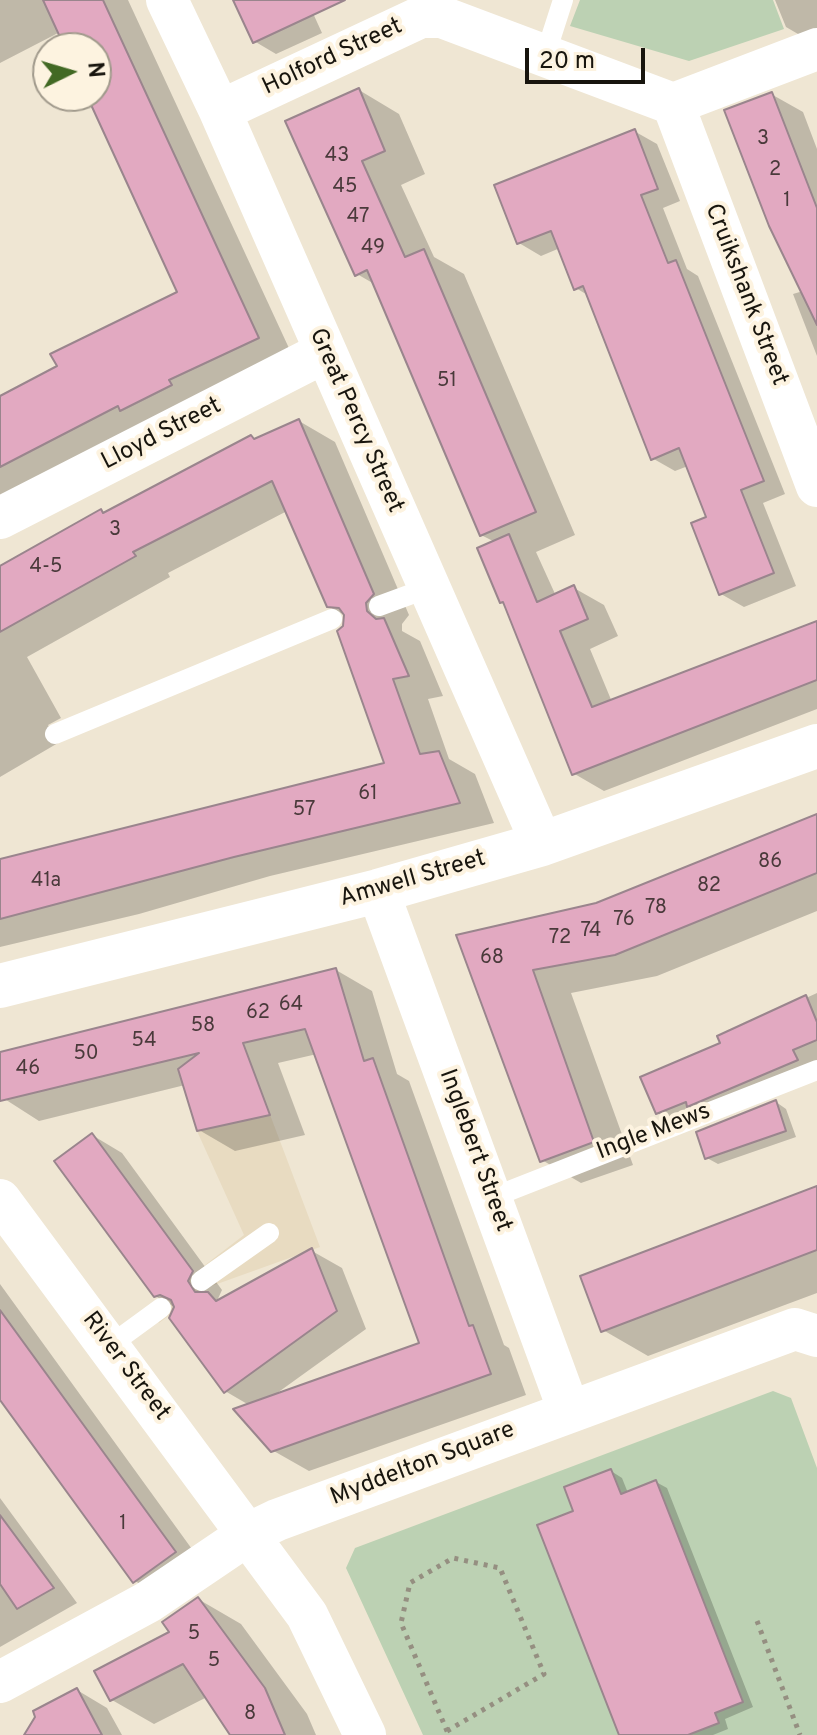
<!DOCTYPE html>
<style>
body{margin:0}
#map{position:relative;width:817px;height:1735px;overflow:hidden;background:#efe6d3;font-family:Overpass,sans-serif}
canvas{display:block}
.north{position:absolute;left:32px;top:32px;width:80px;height:80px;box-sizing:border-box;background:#fdf3e0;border:2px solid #a19a8c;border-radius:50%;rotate:85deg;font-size:22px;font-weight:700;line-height:32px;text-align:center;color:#18150e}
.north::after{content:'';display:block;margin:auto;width:28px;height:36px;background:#426924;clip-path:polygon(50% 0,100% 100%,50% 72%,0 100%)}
.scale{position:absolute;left:525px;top:48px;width:120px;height:36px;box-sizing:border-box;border:4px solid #18150e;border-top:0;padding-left:10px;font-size:24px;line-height:28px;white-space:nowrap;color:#18150e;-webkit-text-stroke:6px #fdf3e0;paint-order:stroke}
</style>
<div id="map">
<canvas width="817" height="1735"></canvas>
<div class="north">N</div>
<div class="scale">20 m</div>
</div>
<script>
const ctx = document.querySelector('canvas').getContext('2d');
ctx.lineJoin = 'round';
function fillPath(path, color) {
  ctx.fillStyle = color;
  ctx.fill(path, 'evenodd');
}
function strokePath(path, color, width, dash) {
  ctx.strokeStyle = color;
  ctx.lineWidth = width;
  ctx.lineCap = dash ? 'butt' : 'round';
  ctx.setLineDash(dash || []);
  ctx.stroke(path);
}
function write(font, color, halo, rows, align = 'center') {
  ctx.font = font + ' Overpass,sans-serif';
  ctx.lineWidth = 8;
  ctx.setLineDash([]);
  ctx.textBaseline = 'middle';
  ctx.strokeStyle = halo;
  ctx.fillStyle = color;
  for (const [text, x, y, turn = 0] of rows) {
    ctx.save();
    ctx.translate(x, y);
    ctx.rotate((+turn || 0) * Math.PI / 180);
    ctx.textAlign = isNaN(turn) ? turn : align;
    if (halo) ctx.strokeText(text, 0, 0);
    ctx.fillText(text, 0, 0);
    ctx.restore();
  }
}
const built = new Path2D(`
 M260 1088 320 1247 206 1288 159 1323 148 1309 244 1235 197 1131 188 1104Z`);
const green = new Path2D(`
 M580 0H773L784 29 689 61 570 26Z
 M773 1391 791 1398 817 1468V1735H423L346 1568 355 1548Z`);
const shadow = new Path2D(`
 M0 0H128L294 359 0 505V398L59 367 179 293 89 96H96V48H67L60 32 0 63Z
 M236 0H307L322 33 276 54 254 41Z
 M775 0H817V45L786 27Z
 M359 90 399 114 425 174 401 185 434 257 464 274 575 535 536 552 556 596 574 588 604 605 618 636 590 649 612 702 817 624V709L604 791 573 773 506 604 502 601 495 542 481 535 376 285 357 274Z
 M771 94 803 112 817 149V356L793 294 803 291Z
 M634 131 657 144 680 201 663 208 687 269 698 276 785 494 763 503 796 586 744 607 721 594 709 518 688 466 675 471 652 458 589 296 576 288 560 248 541 256 519 243Z
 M299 421 335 442 409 615 402 624V631L420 641 443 696 428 699 449 759 475 774 494 823 270 876 139 914 0 947V868L92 841 91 836 386 764 345 627 346 616 328 606 287 511 168 573 170 577 27 657 61 718 48 725 58 743 0 777V568L101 512 105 514 251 437 256 440Z
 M817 817V911L657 976 571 993 633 1165 581 1183 542 1160 458 936 596 905Z
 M336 970 372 991 397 1074 409 1081 504 1345 509 1348 526 1395 309 1471 272 1450 249 1405 225 1391 176 1308 155 1296 92 1135 122 1153 222 1290 216 1303 312 1251 342 1268 366 1329 273 1396 422 1345 317 1054 278 1063 305 1135 235 1151 199 1130 185 1085 39 1121 0 1096V1054Z
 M817 993V1074L679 1125 657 1113 722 1044 720 1037Z
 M776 1102 786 1109 796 1137 718 1164 707 1158Z
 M817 1188V1293L648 1356 603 1330Z
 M0 1284 210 1574 170 1602 135 1581 0 1396Z
 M611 1471 622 1478 628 1493 656 1482 667 1488 753 1707 725 1719 728 1729 713 1735H622L576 1512Z
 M0 1498 77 1603 0 1647Z
 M198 1599 241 1624 307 1714 316 1735H233L207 1697 154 1724 112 1700Z
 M77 1690 107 1708 122 1735H31Z`);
const building = new Path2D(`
 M43 0H103L259 338 169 380 172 385 120 411 118 406 0 467V396L57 366 50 354 177 292 87 96H96V48H65Z
 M233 0H345L253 43Z
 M359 88 385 151 362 161 405 257 424 249 536 512 480 536 367 270 355 276 285 121Z
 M772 92 817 208V325L769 226 724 110Z
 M635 129 658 189 641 195 668 263 676 260 764 481 741 490 774 573 719 595 691 523 706 517 679 448 651 460 583 286 574 290 551 231 517 244 494 185Z
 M299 419 374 594 366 603 367 611 376 619 384 618 409 676 393 679 420 754 439 751 460 803 234 857 0 919V859L384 763 337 631 343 626 344 615 339 608 327 607 272 481 133 552 136 556 0 632V566L101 509 103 513 251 435 254 439Z
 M509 534 537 602 574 585 588 619 560 631 592 707 817 621V680L572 775 503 602 500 603 477 548Z
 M817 814V873L615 955 533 970 594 1142 540 1162 456 935 596 903Z
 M336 968 364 1061 373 1058 469 1326 473 1325 491 1374 271 1452 233 1409 419 1343 305 1029 243 1043 270 1115 197 1131 178 1069 199 1053 0 1101V1052Z
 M806 995 817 1022V1040L793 1050 798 1060 687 1107 686 1102 656 1114 640 1077 720 1043 717 1036Z
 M776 1100 786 1131 705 1159 696 1132Z
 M92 1133 193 1271 188 1281 195 1292H208L216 1301 312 1248 337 1311 224 1393 169 1318 174 1307 171 1300 160 1295 154 1297 54 1161Z
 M817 1186V1250L601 1332 580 1276Z
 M0 1310 176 1552 133 1583 0 1400Z
 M611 1469 621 1494 656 1480 743 1702 715 1713 719 1723 688 1735H619L537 1525 573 1511 564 1487Z
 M0 1515 54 1588 17 1609 0 1584Z
 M198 1597 265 1688 285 1735H230L183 1664 110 1701 94 1671 169 1632 162 1622Z
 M77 1688 102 1735H24L35 1717 33 1711Z`);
const path = new Path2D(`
 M757 1621 800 1735
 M447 1731 544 1674 500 1568 453 1558 410 1583 401 1623 447 1731 449 1735`);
const service = new Path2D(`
 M545 56 563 0
 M379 606 428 588
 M55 734 332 619
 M491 1198 817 1070
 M201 1281 269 1233
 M109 1346 161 1308`);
const minor = new Path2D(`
 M167 0 220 111 542 844
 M673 104 817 486
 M673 104 817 49
 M220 111 421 17H442L673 104
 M0 518 325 352
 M378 891 569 1411
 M0 1200 307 1615 365 1735
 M0 1682 148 1602 250 1533 277 1520 795 1329 817 1336`);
const tertiary = new Path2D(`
 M0 986 378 891 542 844 817 746`);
const numberNames = [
 ["3",763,140],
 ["43",337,157],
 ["2",775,171],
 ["45",345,188],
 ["1",787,202],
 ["47",358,218],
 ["49",373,249],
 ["51",447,382],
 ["3",115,531],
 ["4-5",46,568],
 ["61",368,795],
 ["57",304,811],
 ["86",770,863],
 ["41a",46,882],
 ["82",709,887],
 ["78",656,909],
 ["76",624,921],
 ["74",591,932],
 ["72",560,939],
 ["68",492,959],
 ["64",291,1006],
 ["62",258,1014],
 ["58",203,1027],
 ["54",144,1042],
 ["50",86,1055],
 ["46",28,1070],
 ["1",123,1525],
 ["5",194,1635],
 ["5",214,1662],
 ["8",250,1715]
];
const streetNames = [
 ["Holford Street",333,58,-25],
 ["Cruikshank Street",745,295,69],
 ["Great Percy Street",355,421,66],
 ["Lloyd Street",162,435,-27],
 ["Amwell Street",413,880,-16],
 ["Ingle Mews",654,1133,-21],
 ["Inglebert Street",474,1151,70],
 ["River Street",125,1367,53],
 ["Myddelton Square",423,1465,-21]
];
fillPath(built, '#e8dbc1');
fillPath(green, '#bcd1b3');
fillPath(shadow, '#0003');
fillPath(building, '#e2a9c1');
strokePath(building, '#9a858d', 2);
strokePath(path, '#958f81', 5, [4, 6]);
strokePath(service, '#fff', 20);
strokePath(minor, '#fff', 42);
strokePath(tertiary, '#fff', 44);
write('20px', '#4a3a3b', null, numberNames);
write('24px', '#18150e', '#fdf3e0', streetNames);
</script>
